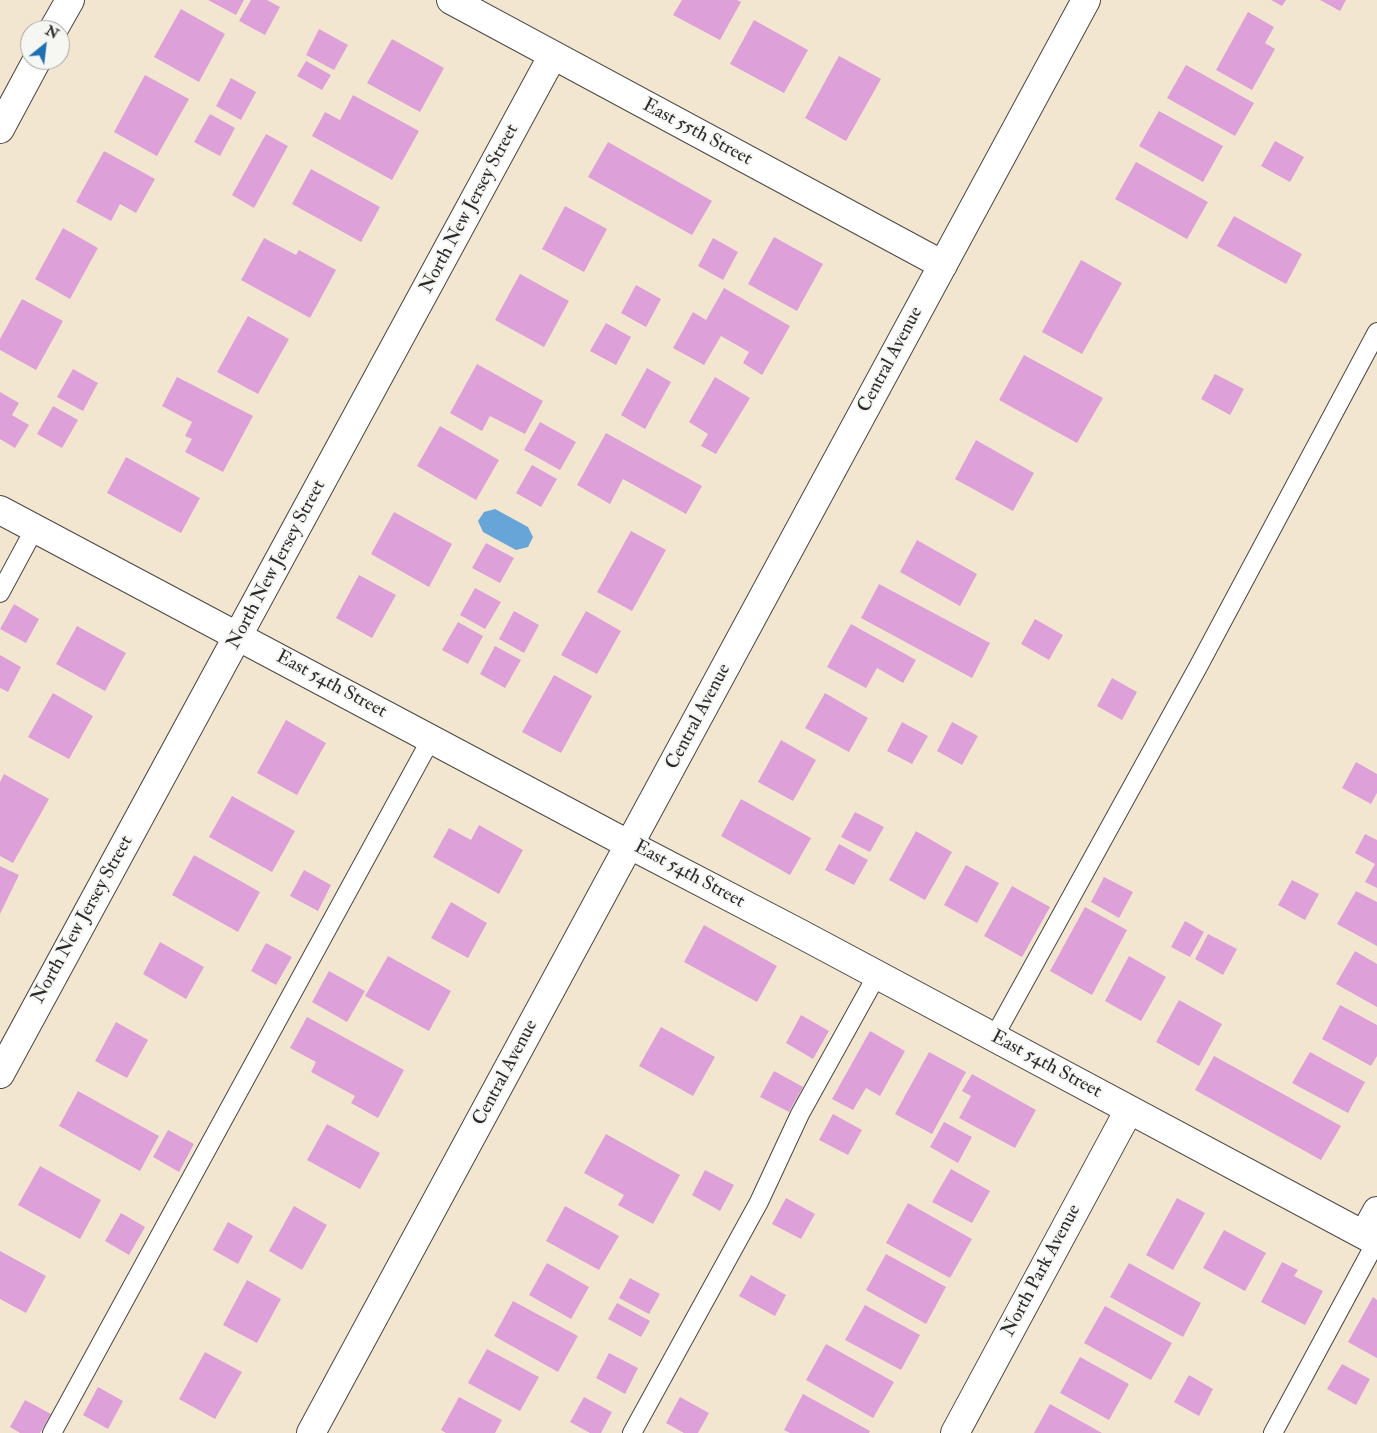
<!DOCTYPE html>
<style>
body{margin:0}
#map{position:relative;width:1377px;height:1433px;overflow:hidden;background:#f3e6d1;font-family:"IM FELL Double Pica",serif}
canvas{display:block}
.north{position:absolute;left:20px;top:20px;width:50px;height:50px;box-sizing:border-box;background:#f6f6f2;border:1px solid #a5a5a2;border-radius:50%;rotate:29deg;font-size:14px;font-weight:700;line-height:20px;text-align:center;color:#2b2b2b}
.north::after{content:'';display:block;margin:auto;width:18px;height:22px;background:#1f6fb2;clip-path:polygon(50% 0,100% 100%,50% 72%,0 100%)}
</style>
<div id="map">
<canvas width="1377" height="1433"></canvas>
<div class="north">N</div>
</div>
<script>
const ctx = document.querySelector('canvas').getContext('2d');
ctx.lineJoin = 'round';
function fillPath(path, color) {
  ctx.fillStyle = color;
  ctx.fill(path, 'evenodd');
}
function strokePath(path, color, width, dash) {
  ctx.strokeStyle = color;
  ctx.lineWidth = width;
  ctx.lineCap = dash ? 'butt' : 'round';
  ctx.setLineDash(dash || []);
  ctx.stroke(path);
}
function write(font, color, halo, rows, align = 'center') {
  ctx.font = font + ' "IM FELL Double Pica",serif';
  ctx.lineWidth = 4;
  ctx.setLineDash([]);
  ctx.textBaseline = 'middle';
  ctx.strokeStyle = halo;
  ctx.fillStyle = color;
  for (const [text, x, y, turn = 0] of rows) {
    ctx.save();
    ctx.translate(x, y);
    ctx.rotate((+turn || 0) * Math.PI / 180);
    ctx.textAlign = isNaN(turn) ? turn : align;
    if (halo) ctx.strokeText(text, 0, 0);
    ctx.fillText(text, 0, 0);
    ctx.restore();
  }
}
const water = new Path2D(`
 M495 509 528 527 533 537 528 547 516 550 483 532 478 521 484 512Z`);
const building = new Path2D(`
 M208 0H244L236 15Z
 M251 0H267L280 7 265 35 239 21Z
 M682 0H737L741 2 720 40 673 15Z
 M1271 0H1286L1282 6Z
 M1320 0H1346L1340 11Z
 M181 9 225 34 199 82 154 57Z
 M1248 12 1274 27 1265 43 1275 49 1252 90 1216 70Z
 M754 20 808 50 784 93 730 64Z
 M319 29 348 45 334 70 306 55Z
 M392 39 444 68 420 112 367 83Z
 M839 56 881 79 846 141 805 118Z
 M306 61 331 75 322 90 297 76Z
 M1186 65 1254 103 1235 136 1167 98Z
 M145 75 189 99 157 156 114 132Z
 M231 78 256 92 241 120 216 106Z
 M353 95 419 131 392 180 312 136 325 112 340 120Z
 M1159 111 1223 146 1203 182 1139 146Z
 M210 114 235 128 220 156 194 142Z
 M266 134 288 146 254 208 232 195Z
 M1275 141 1304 157 1290 182 1261 166Z
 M608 142 712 201 692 235 588 177Z
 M104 151 155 179 136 213 120 204 111 221 76 202Z
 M1136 162 1208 202 1187 239 1115 199Z
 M311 169 380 207 361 242 292 204Z
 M565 206 607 229 584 272 542 249Z
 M1234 216 1302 254 1286 284 1217 246Z
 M63 228 98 248 70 299 35 279Z
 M774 237 823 264 797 311 748 284Z
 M264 238 296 255 299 250 336 270 310 318 241 280Z
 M713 238 738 252 723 280 698 266Z
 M1081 260 1122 283 1082 354 1042 332Z
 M520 274 569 301 544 347 495 320Z
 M636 285 661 299 646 327 621 313Z
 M724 288 790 326 762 375 743 363 749 352 721 336 704 365 673 348 693 312 706 320Z
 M22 299 63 321 36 370 0 350V339Z
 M248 316 289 339 258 394 217 372Z
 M606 323 631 337 616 365 590 351Z
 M1024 355 1103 398 1077 443 999 400Z
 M477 364 543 401 525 434 490 416 482 431 450 413Z
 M647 368 671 382 645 429 621 415Z
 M73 369 98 383 83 411 57 397Z
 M1215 374 1244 389 1230 415 1201 399Z
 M177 377 253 416 223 472 185 452 192 439 185 436 192 422 162 406Z
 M715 377 750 398 716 454 701 446 708 434 689 422Z
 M0 392 19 403 12 415 29 425 15 448 0 439Z
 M53 406 78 420 62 448 37 434Z
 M540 422 576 442 560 470 524 450Z
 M440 426 499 460 476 500 417 466Z
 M606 433 702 486 686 514 623 479 610 504 577 485Z
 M976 440 1034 473 1013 511 955 479Z
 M126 457 200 498 181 533 107 493Z
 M532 465 557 479 541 507 516 493Z
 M394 512 452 544 429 587 371 554Z
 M631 531 666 550 632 611 597 592Z
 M917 540 977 574 960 606 900 572Z
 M486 543 514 558 500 583 472 568Z
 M359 575 396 595 372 638 336 618Z
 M879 584 990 643 972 678 861 618Z
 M475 588 501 602 485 629 460 615Z
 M14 604 39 619 26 643 0 629Z
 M514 611 539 625 524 653 499 639Z
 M586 611 621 631 597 674 561 655Z
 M1035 619 1063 635 1049 660 1021 644Z
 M458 622 483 636 468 664 442 650Z
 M851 624 916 660 903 683 877 668 866 688 827 667Z
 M77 626 126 653 105 691 56 664Z
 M495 646 521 660 505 688 480 674Z
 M0 655 21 667 8 692 0 688Z
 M554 675 592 696 561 753 522 732Z
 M1112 678 1137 692 1122 720 1097 706Z
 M53 693 93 716 69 759 28 737Z
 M825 693 868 718 849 752 805 728Z
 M286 720 326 743 297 795 257 773Z
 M902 722 928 736 912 764 887 751Z
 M952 722 978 736 962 765 937 751Z
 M781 740 816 760 793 801 758 782Z
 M1356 762 1377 774V793L1371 804 1342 788Z
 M4 774 49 799 13 863 0 856V782Z
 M232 796 295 831 272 872 209 837Z
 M741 799 811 838 790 875 721 836Z
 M855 812 884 827 870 852 841 837Z
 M479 825 523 850 499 894 433 857 449 828 471 840Z
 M916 831 952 852 925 900 889 880Z
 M1365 834 1377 840V888L1365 882 1375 864 1355 853Z
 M839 844 868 860 854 885 825 870Z
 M194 855 260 892 238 932 172 895Z
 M966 865 999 883 977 923 944 905Z
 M0 866 19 875 0 914Z
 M304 870 331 885 318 911 290 896Z
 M1104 877 1133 892 1119 918 1091 902Z
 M1292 880 1319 894 1305 920 1278 905Z
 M1012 886 1050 907 1022 957 984 936Z
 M1356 891 1377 902V946L1337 924Z
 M451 902 487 923 468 958 431 938Z
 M1085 907 1127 930 1092 995 1050 971Z
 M1185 921 1204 932 1190 957 1171 947Z
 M704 925 777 966 757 1002 684 962Z
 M1208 934 1237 949 1223 975 1195 959Z
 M160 942 204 967 186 999 143 974Z
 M266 943 292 957 276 985 251 971Z
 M1355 951 1377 964V1007L1336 984Z
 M388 956 451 991 429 1031 365 996Z
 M1129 956 1166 977 1141 1021 1105 1001Z
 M329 971 365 991 347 1022 312 1002Z
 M1179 1000 1222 1024 1199 1066 1156 1042Z
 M1340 1005 1377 1025V1056L1371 1066 1322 1039Z
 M801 1015 829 1031 813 1059 786 1043Z
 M307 1017 404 1070 378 1118 351 1103 355 1096 311 1072 316 1062 290 1048Z
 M116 1022 148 1040 127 1078 95 1061Z
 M661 1027 715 1057 693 1096 639 1066Z
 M870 1031 905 1051 880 1096 866 1088 853 1110 832 1099Z
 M929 1052 966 1072 932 1134 895 1114Z
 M1310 1052 1365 1082 1348 1113 1292 1083Z
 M1214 1056 1341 1126 1321 1160 1195 1090Z
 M774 1071 803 1087 789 1112 760 1097Z
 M972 1074 1036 1110 1015 1148 959 1118 971 1096 962 1091Z
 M78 1091 159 1136 140 1171 59 1126Z
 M833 1114 862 1130 848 1155 819 1140Z
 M944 1122 972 1137 958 1163 930 1147Z
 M327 1124 380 1153 360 1189 307 1160Z
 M168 1130 194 1144 179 1172 153 1157Z
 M606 1134 680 1175 653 1224 618 1205 624 1195 584 1173Z
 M40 1166 101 1200 80 1239 18 1205Z
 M951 1169 990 1191 972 1223 932 1202Z
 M705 1170 734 1185 720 1211 692 1195Z
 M786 1198 815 1214 801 1239 772 1224Z
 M1177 1198 1205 1213 1173 1270 1146 1255Z
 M908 1203 972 1239 950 1278 886 1243Z
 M294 1206 327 1225 302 1270 269 1251Z
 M565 1206 619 1236 599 1270 546 1241Z
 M121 1213 145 1227 129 1255 105 1241Z
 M228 1222 253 1236 238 1264 213 1250Z
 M1224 1230 1266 1253 1245 1291 1203 1268Z
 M0 1251 46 1276 26 1313 0 1299Z
 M886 1254 946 1287 926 1324 866 1290Z
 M1282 1262 1298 1270 1294 1276 1323 1291 1305 1325 1261 1302Z
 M547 1263 589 1287 571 1319 529 1295Z
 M1129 1263 1201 1303 1183 1337 1110 1297Z
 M751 1275 786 1295 775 1316 739 1296Z
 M630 1278 660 1294 649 1314 619 1298Z
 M247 1280 281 1299 257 1343 223 1325Z
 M1373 1297 1377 1300V1358L1348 1342Z
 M513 1301 578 1336 558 1372 494 1336Z
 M617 1303 650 1321 641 1337 608 1319Z
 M865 1305 920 1335 901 1370 845 1340Z
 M1105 1306 1172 1343 1151 1380 1084 1343Z
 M826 1344 894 1382 873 1418 806 1380Z
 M487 1349 539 1377 520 1411 468 1383Z
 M205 1352 242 1372 215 1419 179 1399Z
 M609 1353 638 1368 625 1394 596 1378Z
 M1080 1357 1129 1384 1109 1420 1060 1393Z
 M1342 1364 1370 1379 1356 1405 1327 1389Z
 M1189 1375 1213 1389 1199 1416 1174 1402Z
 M98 1387 123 1401 108 1429 83 1415Z
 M803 1394 870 1431 869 1433H790L784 1430Z
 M459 1397 502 1420 495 1433H446L441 1430Z
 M584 1397 612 1412 601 1433H590L570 1422Z
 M680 1397 709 1413 698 1433H684L666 1423Z
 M25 1400 51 1414 40 1433H20L10 1427Z
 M1050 1404 1102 1433H1034Z`);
const lane = new Path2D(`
 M0 593 35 528
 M994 1037 1198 667 1377 332
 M52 1433 431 739
 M632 1433 759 1202 800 1114 877 975
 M1273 1433 1376 1242`);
const street = new Path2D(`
 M451 0 943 265
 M53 30 70 0
 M0 129 37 60
 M0 510 630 845 799 933 1377 1242
 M0 1074 553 55
 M1364 1235 1377 1211
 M955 1433 1129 1110`);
const secondary = new Path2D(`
 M311 1433 1086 0`);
const streetNames = [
 ["East 55th Street",697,133,28],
 ["North New Jersey Street",470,209,-62],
 ["Central Avenue",891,360,-62],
 ["North New Jersey Street",277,565,-62],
 ["East 54th Street",331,685,28],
 ["Central Avenue",699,717,-62],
 ["East 54th Street",689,875,28],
 ["North New Jersey Street",83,920,-61],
 ["East 54th Street",1046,1065,28],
 ["Central Avenue",506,1073,-62],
 ["North Park Avenue",1042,1271,-62]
];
fillPath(water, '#67a4d8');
fillPath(building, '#dea0d8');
strokePath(lane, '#494744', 20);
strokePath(street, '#494744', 30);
strokePath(secondary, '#494744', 30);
strokePath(lane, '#fff', 18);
strokePath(street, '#fff', 28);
strokePath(secondary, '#fff', 28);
write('19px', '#2b2b2b', '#f6f6f2', streetNames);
</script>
